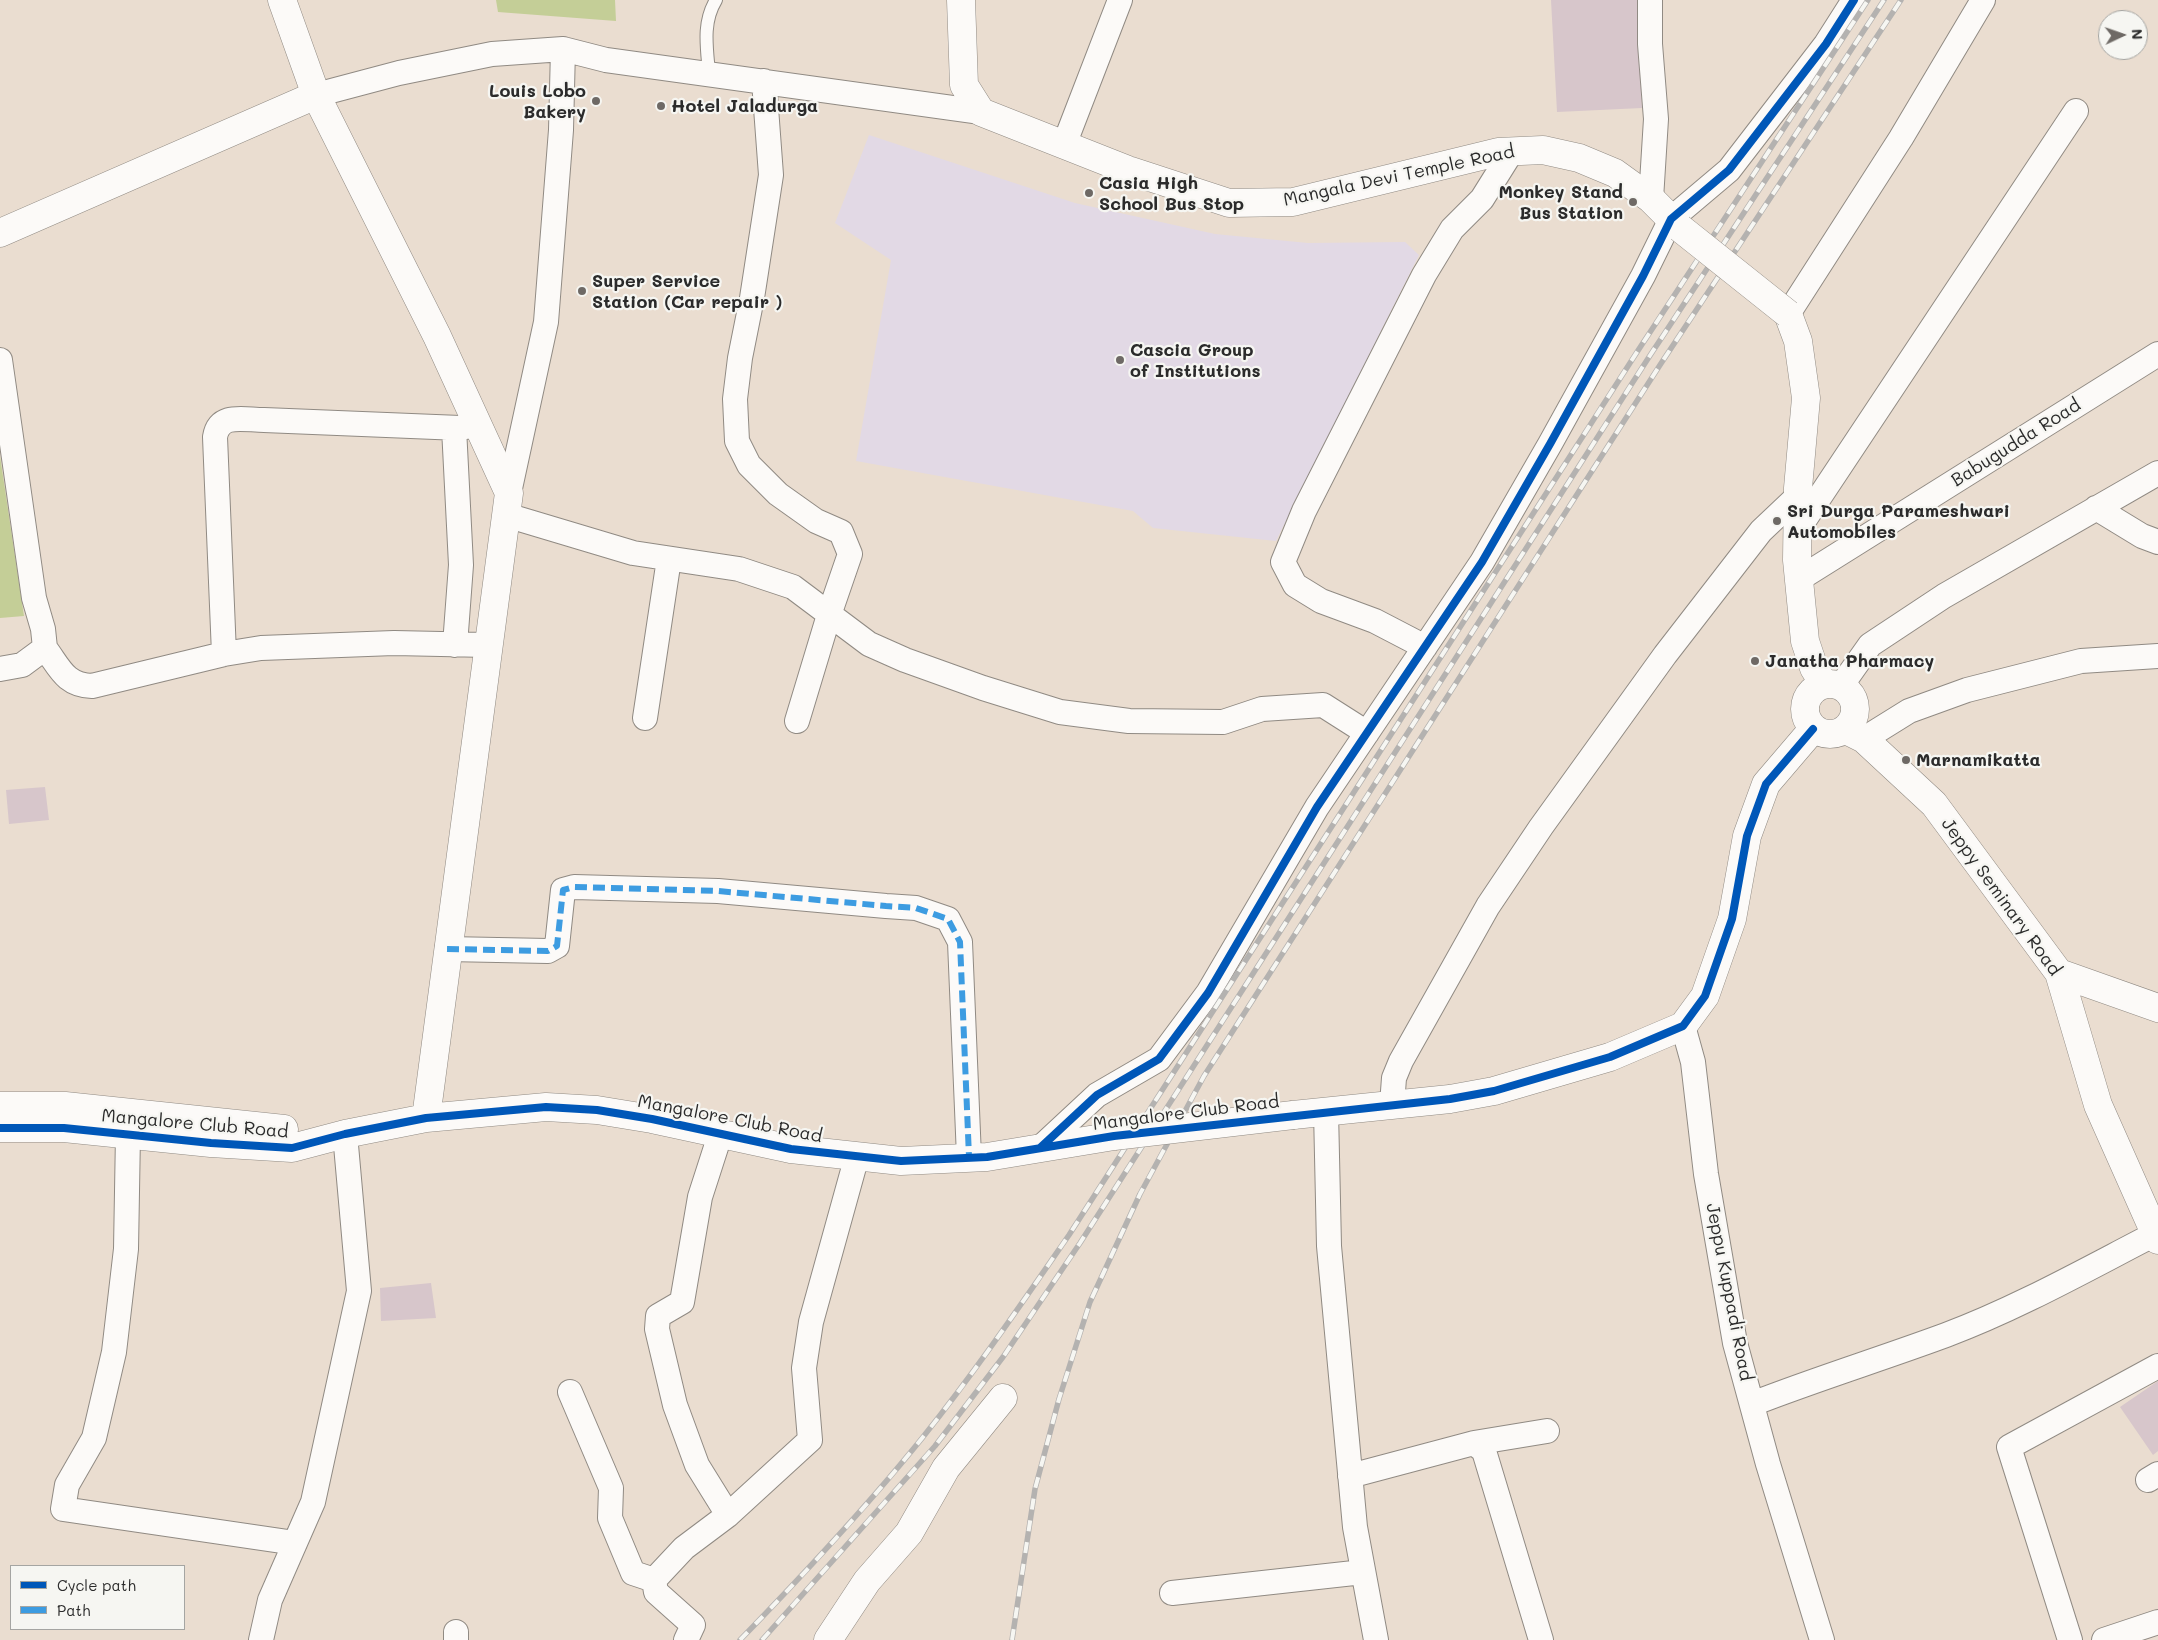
<!DOCTYPE html>
<style>
body{margin:0}
#map{position:relative;width:2158px;height:1640px;overflow:hidden;background:#eaddd0;font-family:Mali,sans-serif}
canvas{display:block}
.legend{position:absolute;left:10px;top:1565px;width:175px;height:65px;box-sizing:border-box;background:#f6f6f2;border:1px solid #a5a5a2;margin:0;padding:6px 9px;list-style:none;font-size:15px;color:#2b2b2b}
.legend li{display:flex;align-items:center;gap:10px;height:25px}
.legend b{width:25px;border:1px solid #a5a5a2}
.north{position:absolute;left:2098px;top:10px;width:50px;height:50px;box-sizing:border-box;background:#f6f6f2;border:1px solid #a5a5a2;border-radius:50%;rotate:87deg;font-size:14px;font-weight:700;line-height:20px;text-align:center;color:#2b2b2b}
.north::after{content:'';display:block;margin:auto;width:18px;height:22px;background:#6e6965;clip-path:polygon(50% 0,100% 100%,50% 72%,0 100%)}
</style>
<div id="map">
<canvas width="2158" height="1640"></canvas>
<ul class="legend">
<li><b style="height:6px;background:#0057b8"></b>Cycle path</li>
<li><b style="height:6px;background:#3d9ce1"></b>Path</li>
</ul>
<div class="north">N</div>
</div>
<script>
const ctx = document.querySelector('canvas').getContext('2d');
ctx.lineJoin = 'round';
function fillPath(path, color) {
  ctx.fillStyle = color;
  ctx.fill(path, 'evenodd');
}
function strokePath(path, color, width, dash) {
  ctx.strokeStyle = color;
  ctx.lineWidth = width;
  ctx.lineCap = dash ? 'butt' : 'round';
  ctx.setLineDash(dash || []);
  ctx.stroke(path);
}
function write(font, color, halo, rows, align = 'center') {
  ctx.font = font + ' Mali,sans-serif';
  ctx.lineWidth = 4.5;
  ctx.setLineDash([]);
  ctx.textBaseline = 'middle';
  ctx.strokeStyle = halo;
  ctx.fillStyle = color;
  for (const [text, x, y, turn = 0] of rows) {
    ctx.save();
    ctx.translate(x, y);
    ctx.rotate((+turn || 0) * Math.PI / 180);
    ctx.textAlign = isNaN(turn) ? turn : align;
    if (halo) ctx.strokeText(text, 0, 0);
    ctx.fillText(text, 0, 0);
    ctx.restore();
  }
}
const built = new Path2D(`
 M869 135 1075 203 1215 234 1308 243 1405 242 1419 255 1276 541 1153 528 1133 511 856 461 891 260 835 223Z`);
const green = new Path2D(`
 M496 0H615L616 21 498 12Z
 M0 456 24 616 0 618Z`);
const building = new Path2D(`
 M1551 0H1637L1642 108 1557 112Z
 M45 787 49 820 9 824 6 790Z
 M431 1283 436 1318 381 1321 380 1288Z
 M2158 1381V1451L2153 1455 2120 1407Z`);
const service = new Path2D(`
 M709 73C707 48 702 23 716 0`);
const minor = new Path2D(`
 M1650 0V44L1656 119 1651 199
 M764 81 771 175 752 298 740 358 735 399 737 441 749 465 778 494 816 521 841 532 850 554 829 615 797 721
 M316 95 399 73 492 54 563 49 606 60 981 112
 M1064 145 1120 0
 M1788 314 1901 138 1983 0
 M0 360 34 598 43 629 45 648 22 665 0 669
 M454 428 461 565 455 645
 M509 493 546 322 561 130 563 49
 M2096 508 2142 536 2158 542
 M506 515 633 553 739 569 793 587 869 644 905 660 983 688 1060 712 1129 721 1223 722 1262 709 1323 705 1367 733
 M1797 531 2076 111
 M1799 579 2158 354
 M1425 647 1375 621 1321 601 1295 585 1283 562 1304 511 1424 275 1452 229 1482 199 1512 151
 M45 648C60 668 65 685 92 686L224 654 261 648 394 643 488 645
 M224 654 215 437C219 412 244 420 264 420L460 428 478 425
 M1841 686 1870 645 1944 596 2158 473
 M645 718 669 559
 M1864 739 1909 711 1967 690 2081 661 2158 656
 M447 949 548 951 557 946 563 890 574 887 718 891 886 906 916 908 948 919 960 942 969 1157
 M1683 1026 1693 1062 1706 1174 1735 1343 1768 1464 1822 1640
 M1392 1105 1394 1078 1401 1061 1488 906 1541 827 1665 655 1761 531 1798 496
 M1326 1111 1329 1246 1355 1527 1376 1640
 M128 1134 126 1249 114 1352 94 1438 67 1485 63 1509 295 1543
 M720 1135 700 1197 682 1302 658 1316 657 1329 675 1405 697 1465 728 1515
 M1040 1148 1097 1095 1159 1059 1208 993 1317 807 1482 562 1550 444 1643 276 1671 219 1729 170 1826 44 1854 0
 M570 1392 611 1488 610 1518 633 1573 654 1580
 M1752 1404C1816 1379 1881 1359 1946 1335 2018 1308 2087 1269 2155 1234
 M1474 1443 1547 1431
 M1350 1476 1474 1443 1484 1451 1541 1640
 M2148 1480 2158 1474
 M654 1580 684 1548 728 1515 810 1440 804 1368 811 1322 857 1156
 M654 1580 656 1592 693 1625 686 1640
 M1172 1593 1363 1572
 M456 1632V1640
 M261 1640 270 1600 313 1502 359 1291 345 1134
 M2070 1640 2009 1447 2158 1366
 M2104 1640 2158 1622`);
const tertiary = new Path2D(`
 M282 0 316 95 437 336 509 493 426 1118
 M0 233 316 95
 M0 1106H65L284 1129
 M1293 1115 1450 1099 1494 1091 1610 1057 1683 1026 1705 996 1732 919 1747 836 1766 784 1813 729
 M0 1128H64L211 1143 292 1148 345 1134 426 1118 546 1107 597 1110 652 1119 791 1149 901 1161 987 1157 1114 1136
 M828 1640 867 1581 909 1533 946 1468 1003 1398`);
const secondary = new Path2D(`
 M961 0 964 85 981 112 1128 170 1229 203 1293 202 1498 152 1543 150 1579 158 1615 173 1651 199 1680 228
 M1788 314 1798 341 1806 398 1798 488 1797 560 1805 641 1814 668 1824 684
 M1805 709a25 25 0 1 1 50 0a25 25 0 1 1-50 0Z
 M1846 730 1864 739 1934 804 2059 973 2098 1105 2158 1240
 M2059 973 2158 1008`);
const rail = new Path2D(`
 M740 1640C803 1575 866 1508 923 1437 975 1372 1022 1303 1069 1235L1639 349 1868 0
 M762 1640 935 1446 1003 1357 1080 1243 1649 357 1884 0
 M1012 1640 1035 1489 1059 1399 1090 1302 1140 1194 1204 1076 1660 365 1901 0`);
const tertiaryBridge = new Path2D(`
 M1114 1136 1293 1115`);
const secondaryBridge = new Path2D(`
 M1680 228 1788 314`);
const quiet = new Path2D(`
 M447 949 548 951 557 946 563 890 574 887 718 891 886 906 916 908 948 919 960 942 969 1157`);
const cycleway = new Path2D(`
 M0 1128H64L211 1143 292 1148 345 1134 426 1118 546 1107 597 1110 652 1119 791 1149 901 1161 987 1157 1114 1136 1450 1099 1494 1091 1610 1057 1683 1026 1705 996 1732 919 1747 836 1766 784 1813 729
 M1040 1148 1097 1095 1159 1059 1208 993 1317 807 1482 562 1550 444 1643 276 1671 219 1729 170 1826 44 1854 0`);
const markers = [
 [596,101,5,"#6e6965"],
 [661,106,5,"#6e6965"],
 [1089,193,5,"#6e6965"],
 [1633,202,5,"#6e6965"],
 [582,291,5,"#6e6965"],
 [1120,360,5,"#6e6965"],
 [1777,521,5,"#6e6965"],
 [1755,661,5,"#6e6965"],
 [1906,760,5,"#6e6965"]
];
const poiNames = [
 ["Louis Lobo",586,91,"right"],
 ["Bakery",586,112,"right"],
 ["Hotel Jaladurga",671,106],
 ["Casia High",1099,183],
 ["School Bus Stop",1099,204],
 ["Monkey Stand",1623,192,"right"],
 ["Bus Station",1623,213,"right"],
 ["Super Service",592,281],
 ["Station (Car repair )",592,302],
 ["Cascia Group",1130,350],
 ["of Institutions",1130,371],
 ["Sri Durga Parameshwari",1787,511],
 ["Automobiles",1787,532],
 ["Janatha Pharmacy",1765,661],
 ["Marnamikatta",1916,760]
];
const streetNames = [
 ["Mangala Devi Temple Road",1399,176,-12],
 ["Babugudda Road",2016,443,-32],
 ["Jeppy Seminary Road",2001,897,54],
 ["Mangalore Club Road",1186,1113,-7],
 ["Mangalore Club Road",730,1119,11],
 ["Mangalore Club Road",195,1124,5],
 ["Jeppu Kuppadi Road",1729,1292,79]
];
fillPath(built, '#e2d9e5');
fillPath(green, '#c4ce97');
fillPath(building, '#d7c6cb');
strokePath(service, '#908a83', 14);
strokePath(minor, '#908a83', 26);
strokePath(tertiary, '#908a83', 29);
strokePath(secondary, '#908a83', 29);
strokePath(service, '#fcfaf8', 12);
strokePath(minor, '#fcfaf8', 24);
strokePath(tertiary, '#fcfaf8', 28);
strokePath(secondary, '#fcfaf8', 28);
strokePath(rail, '#b4b2b0', 5.5);
strokePath(rail, '#f6f6f2', 4, [11]);
strokePath(tertiaryBridge, '#908a83', 29, []);
strokePath(secondaryBridge, '#908a83', 29, []);
strokePath(tertiaryBridge, '#fcfaf8', 28);
strokePath(secondaryBridge, '#fcfaf8', 28);
strokePath(quiet, '#3d9ce1', 6, [12, 6]);
strokePath(cycleway, '#0057b8', 8);
for (const [x, y, r, color] of markers) {
  const dot = new Path2D();
  dot.arc(x, y, r, 0, 2 * Math.PI);
  ctx.fillStyle = color;
  ctx.fill(dot);
  strokePath(dot, '#f6f6f2', 2);
}
write('bold 18px', '#2b2b2b', '#f6f6f2', poiNames, 'left');
write('18px', '#2b2b2b', '#f6f6f2', streetNames);
</script>
